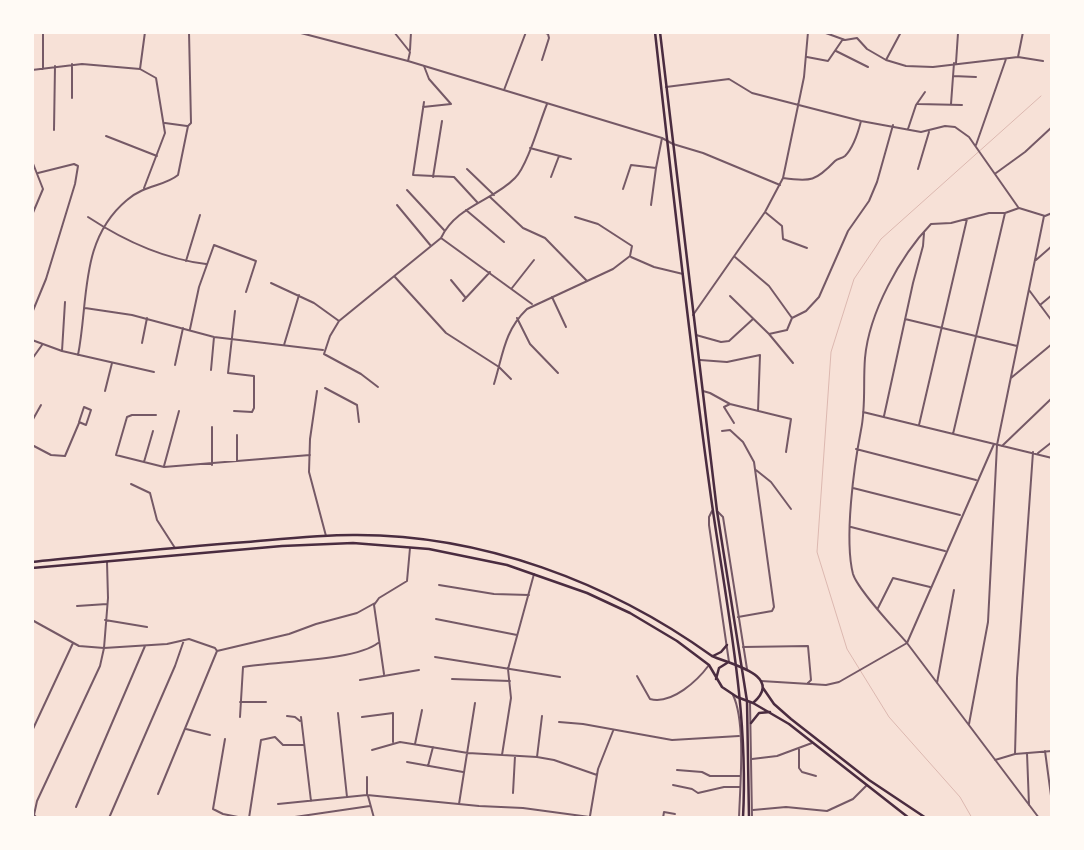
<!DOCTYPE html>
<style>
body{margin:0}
#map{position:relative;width:1084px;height:850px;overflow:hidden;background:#f7e1d7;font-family:"IBM Plex Sans",sans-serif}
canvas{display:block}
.frame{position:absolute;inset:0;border:34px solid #fffaf5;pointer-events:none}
</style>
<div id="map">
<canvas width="1084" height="850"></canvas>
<div class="frame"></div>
</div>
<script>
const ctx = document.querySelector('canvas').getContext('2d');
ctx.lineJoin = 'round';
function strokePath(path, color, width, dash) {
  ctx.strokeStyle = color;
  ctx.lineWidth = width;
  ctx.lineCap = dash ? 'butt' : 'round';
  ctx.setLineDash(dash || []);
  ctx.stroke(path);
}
const stream = new Path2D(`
 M972 818 960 797 889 717 847 649 817 552 831 352 854 279 881 239 1041 96`);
const minor = new Path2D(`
 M394 32 410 52 408 61
 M823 32 845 40 857 38 867 49 886 60 906 66 933 67 1018 57 1043 61
 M410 50 411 32
 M836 51 868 67
 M807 57 828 61 843 39
 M1018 57 1023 32
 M542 60 549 38 548 34 544 32
 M886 60 901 32
 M956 63 958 33
 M72 64V98
 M43 69V32
 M140 69 145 32
 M32 70 82 64 140 69 156 78 165 133 144 188
 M953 76 976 77
 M666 87 729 79 752 93 861 121 921 132 945 126 955 127 969 137 1018 207
 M504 90 526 32
 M424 102 413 175 454 177 477 202
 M918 104 962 105
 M951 104 954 63
 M423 107 451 104 429 79 424 66
 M165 123 187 126
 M908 129 916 105 925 92
 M54 130 55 66
 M106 136 157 156
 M673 144 703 153 780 185
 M976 145 1006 59
 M530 148 571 159
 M32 161 43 189 32 215
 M467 169 494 195
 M918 169 929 132
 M996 173 1025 152 1052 127
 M433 177 442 121
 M551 177 559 156
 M783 178C811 182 816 181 835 161 838 158 841 159 845 156 854 147 858 133 861 121
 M623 189 631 165 656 168 662 138
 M407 190 444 230
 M490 197 523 228 545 238 587 281
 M397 205 431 246
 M651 205 656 168
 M466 210 504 242
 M765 212 782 226 783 239 807 248
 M88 217C123 240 164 259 206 264
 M441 238 532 304
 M631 257 654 267 683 274
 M735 257 769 286 792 318
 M1036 260 1052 246
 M186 261 200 215
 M395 277 446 333 499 367 511 379
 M451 280 465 297
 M271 283 314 303 339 321
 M512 288 534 260
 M1029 290 1052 321
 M730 296 769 334 793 363
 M552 297 566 327
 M463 301 490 272
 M1040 305 1052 295
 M85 308 132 315 214 337 323 350
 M32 313 46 279 75 184 78 166 74 164 38 173
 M693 315 765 212 783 178 804 77 808 32
 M517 318 530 344 558 373
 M905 319 1017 346
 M190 329 199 287 214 245 256 261 246 292
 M769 334 787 330 792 318 806 311 819 297 848 231 869 201 877 182 893 125
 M696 335 721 342 729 341 753 319
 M32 340 62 351 154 372
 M142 343 147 318
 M284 345 299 295
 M62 351 65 302
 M78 355C89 300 79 240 127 200 144 185 165 186 178 175L188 126 191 123 189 32
 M32 359 42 345
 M700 360 727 362 760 355 758 411
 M175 365 183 328
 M211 370 214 337
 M1011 378 1052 344
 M494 384C503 355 504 331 527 309L613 269 630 256 632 246 598 224 575 217
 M378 387 361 374 324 354 330 336 339 321 441 238C456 206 493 201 515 178 527 167 540 121 547 104
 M325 388 357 405 359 422
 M105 391 112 363
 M317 391 310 439 309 472 326 536
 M703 391 710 393 730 404 791 419 786 452
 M730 404 724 407 734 423
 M84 407 91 410 86 425 79 422Z
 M234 411 252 412 254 408V376L228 373 235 311
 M863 412 1052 458
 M156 415H132L127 417 116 455 164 467 310 455
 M884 416 913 283 923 246 924 233
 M32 421 41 405
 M919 425 967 219
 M722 431 730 430 743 442 754 462 774 607 772 611 738 617
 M953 434 1005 213
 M237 435V461
 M994 444 907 643 1039 818
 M32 445 51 455 65 456 79 423
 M1002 446 1052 398
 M856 449 976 480
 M1038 453 1052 442
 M144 462 153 431
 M212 465V427
 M164 466 179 411
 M756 470 771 482 791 509
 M131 484 150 493 157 520 175 548
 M853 488 960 515
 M851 527 945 551
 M439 585 494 594 529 595
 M77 606 107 604
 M878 608 893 578 930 587
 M436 619 517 635
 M32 620 79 646 104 648 108 598 107 562
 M105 620 147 627
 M743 647 808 646 811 680 808 683
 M217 651 289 634 316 624 357 613 375 603
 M435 657 560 677
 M384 674 374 605 379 598 407 581 410 548
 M637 676 650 699C672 705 698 680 709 665
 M452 679 510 681
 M360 680 419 670
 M761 681 826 685 839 682 907 643C894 628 858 590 853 574 844 539 854 466 861 430 866 406 863 382 865 358 869 313 900 256 931 224L951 223 989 213H1005L1019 208 1045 216 1052 213
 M937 683 954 590
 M240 702H266
 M338 713 347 797
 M287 716 295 717 300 721
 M240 717 243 667C276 661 355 661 378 643
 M301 717 311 801
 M362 717 393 713V742
 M559 722 583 724 672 740 739 736
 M969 724 988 622 997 445 1044 216
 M186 729 210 735
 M32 731 73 643
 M225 739 213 809 223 814 243 818
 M415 744 422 710
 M799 748V768L802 772 816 776
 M372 750 400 742 468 753 537 757 554 760 597 775
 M1045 751 1052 803
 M1027 753 1029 805
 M1015 754 1017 678 1033 452
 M502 755 511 698 508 669 534 574
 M537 757 542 716
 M752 759 777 756 812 743
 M995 760 1015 754 1052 751
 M407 762 463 772
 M428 766 433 747
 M677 770 702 772 710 776H740
 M367 777V794
 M673 785 692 789 698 793 724 787H740
 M513 793 515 756
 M158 794 217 651
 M368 796 374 818
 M278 804 367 795 479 806 523 808 597 818
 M459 804 475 703
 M76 807 145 646
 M753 810 786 807 827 811 853 799 867 785
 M590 816 598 769 613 731
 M37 818 34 815 37 801 100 666 104 648 167 644 189 639 215 648 217 651
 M109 818 175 666 184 640
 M249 818 261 740 275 737 283 745H304
 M255 818H258
 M288 818 370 806
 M663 818 664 812 675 814`);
const tertiary = new Path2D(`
 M297 32 408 61 662 138 673 144
 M712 511 709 517V525L729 662
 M717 511 723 517 747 669
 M733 695C746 722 740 786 739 818
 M750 702 752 818`);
const secondary = new Path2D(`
 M655 32C672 185 689 338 710 490 725 600 749 706 743 818
 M660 32 717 511 747 701 749 818`);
const primary = new Path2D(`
 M32 562C104 555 175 547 247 542 282 539 318 535 353 535 481 534 609 582 712 656 729 664 785 675 753 703
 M32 568 282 546 353 543 429 549 507 565 587 593 630 613 677 641 709 665 722 687 737 697 753 703 789 724 909 818
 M713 656 721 652 727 645
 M716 679 719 668 727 663
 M763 688 774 704 791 719 869 780 926 818
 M751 723 759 713 770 712`);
strokePath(stream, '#dcb8b0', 1);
strokePath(minor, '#755966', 2);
strokePath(tertiary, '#755966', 2);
strokePath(secondary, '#4a2c40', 2.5);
strokePath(primary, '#4a2c40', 2.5);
</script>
